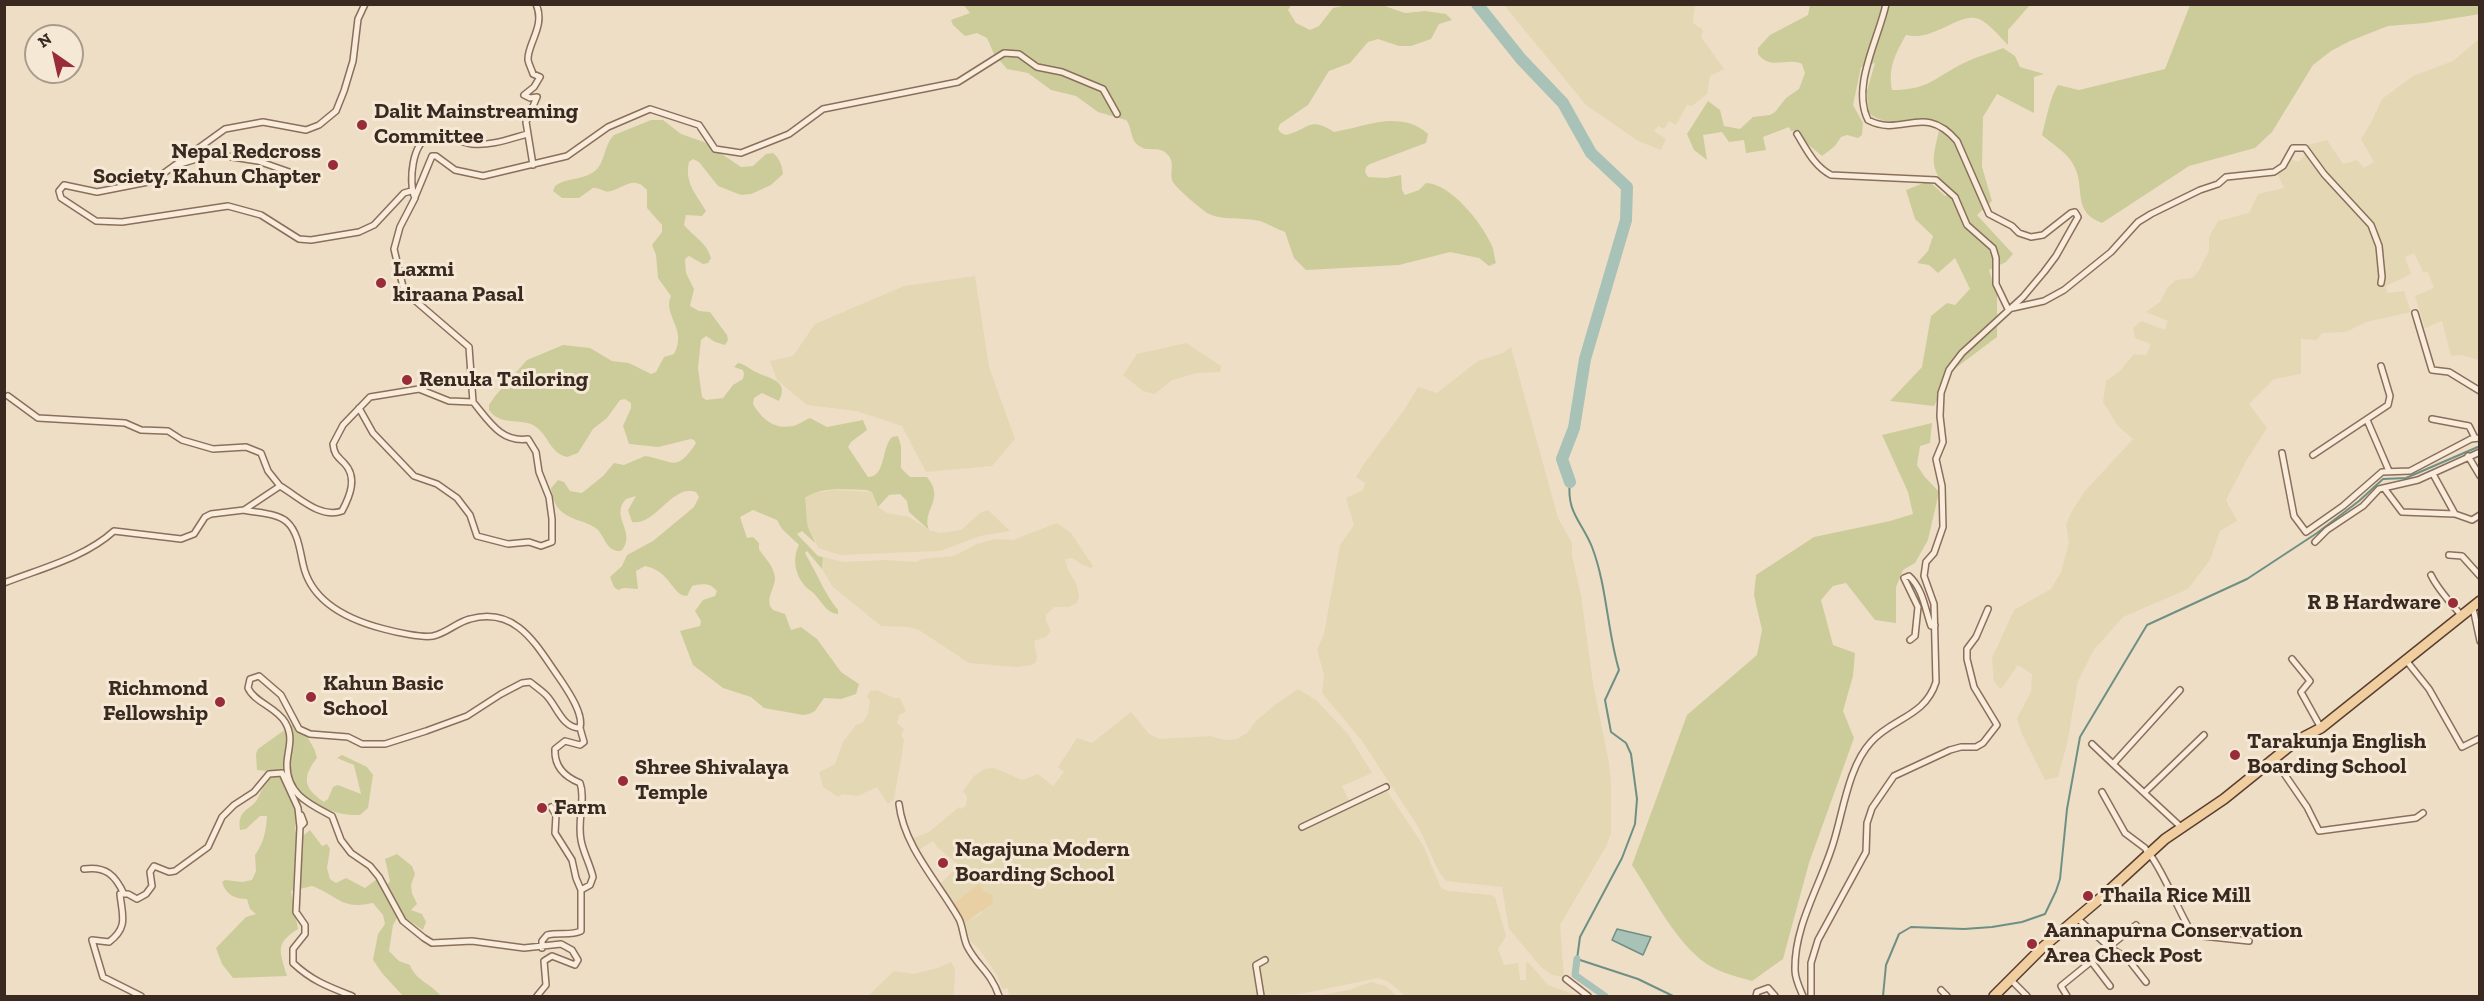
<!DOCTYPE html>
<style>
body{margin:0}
#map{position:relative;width:2484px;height:1001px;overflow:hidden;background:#eedec6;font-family:"Zilla Slab",serif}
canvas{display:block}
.frame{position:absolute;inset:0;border:6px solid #3a2920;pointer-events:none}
.north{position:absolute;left:24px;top:24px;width:60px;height:60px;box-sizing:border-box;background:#f5e9d6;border:2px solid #aa9c8d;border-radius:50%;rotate:326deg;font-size:16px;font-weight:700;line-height:24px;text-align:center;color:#3a2920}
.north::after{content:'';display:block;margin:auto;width:21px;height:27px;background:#982c39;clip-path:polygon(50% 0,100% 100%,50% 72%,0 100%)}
</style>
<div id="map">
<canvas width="2484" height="1001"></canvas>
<div class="frame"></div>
<div class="north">N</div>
</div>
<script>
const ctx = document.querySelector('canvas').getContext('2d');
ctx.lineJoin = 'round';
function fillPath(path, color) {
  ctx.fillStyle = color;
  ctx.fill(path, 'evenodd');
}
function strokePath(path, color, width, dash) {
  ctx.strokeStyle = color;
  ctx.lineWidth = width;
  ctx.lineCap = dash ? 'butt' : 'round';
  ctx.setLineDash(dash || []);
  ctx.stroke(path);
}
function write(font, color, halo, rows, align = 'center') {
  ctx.font = font + ' "Zilla Slab",serif';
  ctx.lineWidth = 6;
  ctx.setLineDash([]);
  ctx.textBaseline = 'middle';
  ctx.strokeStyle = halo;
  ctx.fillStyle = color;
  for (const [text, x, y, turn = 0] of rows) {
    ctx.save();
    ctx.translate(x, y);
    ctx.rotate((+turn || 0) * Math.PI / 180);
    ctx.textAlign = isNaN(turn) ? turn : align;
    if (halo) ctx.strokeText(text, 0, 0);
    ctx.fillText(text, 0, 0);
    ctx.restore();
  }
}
const farmland = new Path2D(`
 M1504 5H1695L1693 23 1703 30 1701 37 1724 69 1710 76 1707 94 1692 106 1687 105 1676 125 1669 121 1664 129 1658 126 1654 131 1666 139 1661 150 1638 141 1586 105Z
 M2479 39V360L2461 355 2451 356 2442 321 2425 328 2415 296 2434 288 2428 272H2423L2414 253 2405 257 2411 274 2386 286 2387 293 2404 291 2411 312 2366 322 2346 332 2322 333 2317 340 2301 339V374L2274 379 2249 404 2267 428 2246 461 2226 500 2237 521 2220 531 2210 560 2188 589 2123 617 2093 651 2078 681 2067 744 2058 777 2045 780 2022 734 2017 718 2031 692 2032 674 2018 665 2001 689 1994 682 1992 658 2014 610 2051 589 2061 572 2069 543 2066 524 2072 511 2085 491 2133 439 2118 426 2103 402 2106 381 2120 371 2134 354 2146 355 2151 344 2135 338 2133 328 2141 321 2165 330 2168 321 2146 312 2160 302 2167 288 2176 280 2192 278 2198 272 2209 251V237L2218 221 2249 213 2258 194 2284 188 2278 175 2291 159 2299 162 2308 151V145L2327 140 2343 164 2357 160 2364 168 2374 162 2361 139 2372 121 2382 99 2413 76 2453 61Z
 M975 276 989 367 1015 439 992 466 926 472 902 426 856 411 807 405 777 380 770 361 793 356 815 324 904 286Z
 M1186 343 1221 366 1220 372 1197 373 1172 380 1155 394 1143 391 1123 375 1137 354Z
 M1511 347 1558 518 1572 543V556L1581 595 1593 683 1609 763 1611 785V832L1607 845 1560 925 1564 977 1552 975 1541 967 1509 929 1502 887 1446 881 1439 872 1419 828 1362 741 1322 693 1324 675 1317 650 1324 634 1340 545 1354 525 1346 498 1363 490 1365 483 1356 477 1364 464 1404 410 1418 387 1437 393 1478 361 1503 353Z
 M833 490 872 492 878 507 887 513 909 517 929 530 940 533 961 530 980 513 988 510 1010 531 980 536 940 551 840 555 818 548 814 537 809 533 805 513V499L812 493Z
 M1057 523 1071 533 1093 566 1091 568 1083 565 1072 558 1065 559 1068 570 1076 583 1079 596 1077 603 1069 607H1054L1046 615V620L1051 631 1046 637 1034 641 1037 657 1036 662 1032 665 1016 667 969 663 919 630 908 627 881 626 832 586 822 569 823 557 844 562 885 560 916 562 922 559 954 556 977 544 995 539 1013 540Z
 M1298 689 1316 700 1348 734 1372 773 1342 786 1352 807 1387 791 1423 845 1441 888 1448 891 1491 895 1495 897 1506 936 1498 949 1504 965 1518 963 1520 980H1526V963H1529L1548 985 1579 996H1405L1389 982 1378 978 1300 994 1248 996H1009L1008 988 1002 989 997 975 978 948 970 941 965 923 982 913 985 892 979 885 953 904 941 883 959 865 937 847 933 841 919 850 913 838 929 832 959 807 961 809 966 806 967 797 963 791 974 776 984 769 994 768 1022 780 1038 774 1053 786 1064 772 1058 767 1077 738 1092 743 1131 712 1149 734 1160 739 1210 736 1226 740 1237 739 1247 733 1256 721 1276 704Z
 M877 690 894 698H900L906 712 899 715 897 723 904 729 901 735 904 739 902 754 894 799 888 804 877 787 858 796 842 794 838 797 823 787 819 772 835 764 843 742 856 725 863 722 868 714 870 701 867 697 870 691Z
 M951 962 955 969 954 996H868L894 971 914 974 938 968Z
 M1371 982 1386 986 1397 996H1313L1349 990Z`);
const green = new Path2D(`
 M963 4 1291 5 1288 10 1296 23 1310 30 1319 26 1333 8 1347 5H1382L1405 13 1425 11 1446 14 1452 20 1439 24 1431 39 1411 46H1399L1378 39 1368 42 1350 63 1329 71 1308 105 1280 124 1278 129 1281 133 1286 135C1310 129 1309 116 1334 132 1365 127 1400 109 1428 134L1426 143 1370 164 1366 167 1365 172 1368 177 1386 178 1401 175 1402 190 1405 195 1419 190 1426 183C1451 184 1481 222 1491 244 1494 249 1494 256 1496 263L1489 266 1479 258 1450 252 1399 265 1306 270 1294 258 1285 232C1277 229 1268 224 1260 221 1243 217 1225 221 1209 214 1203 211 1173 186 1172 180 1170 171 1175 161 1167 154 1160 146 1149 152 1141 147 1129 141 1133 128 1126 120L1098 112 1076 96 1051 90 1028 73 1007 69 994 54 987 38 977 33 965 36 953 25 951 20 970 13Z
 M1810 5H2030L2008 30V45C2000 37 1989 23 1979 19 1960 11 1934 42 1906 35 1895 54 1888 68 1892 90 1925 90 1931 81 1958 66 1972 58 1988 54 2003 48L2015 56 2020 67 2044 74 2034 77V113L1997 94 1983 117 1982 167 1992 201 1977 215 2013 254 2006 262 1989 270 1997 294V337L1953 370 1934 406 1890 401 1922 367 1931 316 1947 303 1955 305 1970 289 1955 258 1938 273 1929 265 1917 263 1928 251 1933 236 1915 219 1906 190 1929 181 1945 196 1950 193C1927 165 1933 159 1940 126 1916 123 1889 128 1868 113L1867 91 1875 63 1861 67 1853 105 1863 123 1862 135 1858 138 1847 135 1841 137 1835 146 1822 156 1805 142 1799 130 1791 131 1789 127 1763 137 1766 150 1746 153 1744 140 1729 142 1722 132 1703 135 1707 160 1694 150 1687 134 1708 101 1720 110 1724 126 1740 129 1753 117 1770 115 1775 112 1786 98 1799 89 1805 73 1802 64C1787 57 1771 71 1758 54V48L1770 35 1808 15Z
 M2190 5 2479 4 2480 14 2425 23 2388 26 2350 41 2331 51 2313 65 2272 132 2255 148 2189 166 2102 223C2072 212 2085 189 2075 168 2070 154 2052 144 2042 135 2046 121 2050 96 2058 85L2079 90 2165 69Z
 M651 120H663L681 134 704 142 741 167 753 166 766 154 773 153C780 159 782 165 783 174L771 185 751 194 741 195 718 186 699 162 693 159 689 162C684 183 697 195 706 211L702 216 686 215 684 225C693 236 707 243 711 258L708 263 703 264 689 256 685 259 686 273 694 289 690 306 699 311 710 312 727 335 728 340 725 345 715 342 706 336 701 340 698 368 702 397 706 400 723 398 733 385 743 379 744 374 743 370 734 367 738 363C745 364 749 369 756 372 769 379 790 380 779 401L762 393 754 398 753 404C762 419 774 430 793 426 799 425 804 420 810 418L827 427 863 420 867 430 851 442 848 447 868 477C886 477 881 448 892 437L898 436 901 446V468L910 477H927C946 500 921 510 929 530L909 512 907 501 900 494 889 495 878 507 872 492 866 490C847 490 822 486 805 498 807 509 805 519 809 530 811 535 814 537 815 543L802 531 797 534 818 556 823 557 822 569 807 551 805 553C817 573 824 593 838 610V614C826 613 823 603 816 596 813 591 808 590 805 586 795 575 792 558 799 545L782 529 777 520 753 510 740 517 747 538 753 537 759 543V549C764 558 774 565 775 578 775 588 767 595 770 606L773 610 785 614 791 630 801 627 817 639 841 672 859 684 856 694 841 699 824 698 815 711 809 714 803 715 764 708 751 697 723 688 693 665 680 631 700 626 701 621 695 611 703 600 715 596 717 591C711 583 702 583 692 586L687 596C672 596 671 571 645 566L636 571 638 589 624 588 618 590 614 587 610 577 622 566 627 555 653 541 694 507 699 497 696 492C671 484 656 526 632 522L628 510 636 496 626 499C609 516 638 534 621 551 607 552 606 539 598 530 587 520 570 521 560 510 554 504 552 496 551 488L558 480 564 482 570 491 582 493 603 476 614 463 624 465 645 456C672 460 676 474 696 443L694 440 691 439 658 447 629 444 623 426 631 408V403L625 399 620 400 607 418 593 429 578 453 567 457C549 453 549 434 533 425 519 418 500 426 489 410V405L495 396 527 360 563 345 590 348 612 361 629 363 651 374 656 372 664 357 674 354C688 329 662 315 671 296L658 278 656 255 652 245 662 232V225L647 208V190C634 175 625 187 611 191 604 193 600 187 593 188L579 198H562L553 191 555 186C567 177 583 181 596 170 605 162 604 145 614 135Z
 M1932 423 1930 443 1920 446 1917 465 1924 476 1939 492 1928 540 1915 563 1903 570 1896 587V623L1875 620 1846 583 1833 586 1821 600 1833 645 1855 653 1853 676 1843 711 1854 738 1809 863 1783 959 1752 981C1734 976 1714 971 1700 959 1672 935 1653 897 1632 865L1687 715 1757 655 1762 630 1754 595 1756 575 1814 537 1890 521 1913 514 1908 492 1882 435Z
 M297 721C304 735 314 743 317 758 302 777 303 788 324 802L328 799 333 787 338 785 361 794 354 765 337 758 342 755 367 767 373 775 368 808 360 815C338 816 321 808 303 797L296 816 295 831 304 835 310 830 322 846 327 844 330 849 327 868 330 879 336 883 346 878 365 888 377 879 381 888H385L390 881 385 859 397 854 412 866 415 874 411 885 412 893 417 904 411 910 422 914 426 922 423 930 408 920 397 918 393 925 389 951 399 961 410 965C415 980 430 983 440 995L403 996 382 973 373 960 378 934 385 924 383 915 373 903C340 910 339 896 312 886L291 891 298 929C274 944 280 951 287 976L233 978 222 964 216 948 246 917 256 914 250 909 247 899C235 899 226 895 222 882L225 880 242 882 252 880 256 871 255 855C264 842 266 831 267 816H260L246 829 240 830C237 808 251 811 258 798 261 792 262 788 268 782L267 771 257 770 256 754 258 749Z`);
const sand = new Path2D(`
 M979 884 985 892 992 895 993 903 965 923 953 904Z`);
const water = new Path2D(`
 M1617 929 1651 937 1643 955 1612 940Z`);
const stream = new Path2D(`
 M1570 482C1566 512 1582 522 1592 547 1607 586 1607 630 1619 670L1605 700 1611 732 1626 743 1631 754 1637 799 1635 824 1622 858 1580 937 1577 959 1638 979 1673 996
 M1883 996 1886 965 1899 934 1911 927 1964 929 1992 927 2022 922 2045 914 2056 891 2060 879 2067 809 2080 737 2147 625 2247 579 2317 533 2359 501 2383 479 2406 478 2480 446`);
const canal = new Path2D(`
 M1577 959 1575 975 1605 996`);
const river = new Path2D(`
 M1477 4 1521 59 1563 103 1591 153 1627 187 1626 220 1585 359 1574 428 1562 459 1570 482`);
const street = new Path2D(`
 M365 4 358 19 353 61 344 91 336 111 319 125 306 130 263 122 225 129 153 181 97 192 64 185 59 191 61 198 96 221 122 222 228 206 261 215 299 239 311 240 359 232 374 225 404 193 411 191
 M1797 134C1807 150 1814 166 1831 175L1936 180 1955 197 1967 225 1993 248 1996 258V284L2008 309 2044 301 2064 290 2111 252 2138 222 2151 214 2200 190 2218 184 2226 177 2274 172 2283 166 2293 148H2305L2324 174 2371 225 2379 246 2382 277 2381 283
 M180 164 213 154 258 161 312 180
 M533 165 526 122 537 97 530 98 524 95 534 87 540 77 533 74C532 70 529 65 528 60 527 44 546 26 536 4
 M415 197 432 156H436L455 170 483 176 567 156 608 127 650 109 699 125 715 149 741 153 789 134 823 109 958 82 1004 53 1019 54 1037 67 1062 72 1103 89 1117 114
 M2415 313 2432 370 2449 372 2480 391
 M8 396 38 418 125 423 141 430 168 431 182 440 213 449 246 447 261 453 268 471 280 486
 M359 408 373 433 414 476 437 484 457 498 470 515 477 536 508 544 529 542 541 546 552 542V519L549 497 539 472 536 452 528 439C501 443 489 421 473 402
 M2432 419 2469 426 2475 438
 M2367 420 2389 471
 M2282 453 2294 516 2306 532 2343 506 2382 472 2410 471 2471 439 2480 438
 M2313 455 2388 405 2390 396 2381 366
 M2468 456 2480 476
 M2433 474 2455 514
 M2384 488 2402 512 2455 514 2472 520 2480 515
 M244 510C257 513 277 513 287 522 298 532 300 551 303 564 311 603 349 620 384 629 395 632 422 638 433 636 447 633 457 622 470 619 518 606 537 647 560 679 568 691 584 714 580 728 562 728 557 706 546 695 541 690 535 686 530 682L522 683 501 694 467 716 426 731 385 744H362L348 737 310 734 299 729 281 695 259 676 250 679 248 688C254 702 276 707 285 722 294 737 288 748 287 763 286 794 309 804 332 816L341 840 351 853 370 866 379 877 403 921 424 938 432 943 472 941 524 948 561 944 572 950 578 960 575 965 552 956 544 961 546 985 537 996
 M2315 542 2327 530 2363 506 2379 489 2418 480 2480 452
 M2449 555 2462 556 2480 576
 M2431 575C2438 590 2451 603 2461 615
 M4 583C42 568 84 558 114 531L181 539 194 534 205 517 211 514 244 510 280 486C299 497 320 519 342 511 350 496 358 477 344 463 337 456 334 454 333 444L343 425 370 397 419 389 449 401 473 402 469 347 404 291 394 249 400 227 415 198C408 184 412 139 431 137 443 135 460 142 472 144 491 146 509 139 527 134
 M2473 608 2480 641
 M1910 640 1915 636 1918 607 1904 578 1909 576C1923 589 1925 609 1931 626L1935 625
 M2292 659 2310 681 2301 692 2321 728
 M2405 659 2429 689 2462 747 2480 738
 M2180 690 2113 764 2182 828
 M2092 744 2113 764
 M2274 759 2307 807 2319 831 2416 818 2423 813
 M2102 792 2125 833 2145 848 2148 853
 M2145 792 2204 735
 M899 804C904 847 938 882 959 919 963 927 963 937 967 946 977 966 991 972 999 996
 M551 807 556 815 555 833 572 860 576 878 581 890
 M301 815 304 823 300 827 296 912 305 925V934L293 949V963C312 981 329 987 352 996
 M1302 827 1386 787
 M2149 853C2166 876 2177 909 2193 935L2249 941
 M84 869C106 866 115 875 124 894
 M2077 918 2109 947 2128 959 2146 982
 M542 948V941L547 935C558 932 571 936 581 931V890L590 885 593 877C590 864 583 852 581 840 577 820 586 799 580 783 565 777 554 767 555 749L565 741 580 745 584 742 580 728
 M2091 961 2110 986
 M1566 979 1588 996
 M2010 979 2027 996
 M1941 990 1947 996
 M141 996 103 977 92 940 109 942C129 927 122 915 120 894H128L137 899 146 894 152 886 150 872 154 866 169 872 175 871 208 847 222 817 234 805 254 792 269 774 282 773 298 808 300 827
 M1261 996 1256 965 1265 960
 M1756 996 1757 992 1768 988 1775 996
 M1803 996C1800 989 1795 979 1795 970 1794 926 1820 886 1833 844 1843 813 1848 767 1871 742 1892 718 1925 717 1936 682L1934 604 1924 576 1926 562 1934 553 1943 527 1942 486 1936 459 1943 442 1940 416 1941 393 1949 370 1962 353 2023 297 2044 272 2056 256 2078 217 2075 212 2071 213 2043 235 2031 237 2019 233 2012 226 1989 214 1957 141C1924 102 1902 138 1868 120 1851 86 1879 38 1886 4
 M1811 996V963L1818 940 1866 852 1867 823 1872 808 1894 776 1950 750 1961 747H1976L1983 743 1997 725 1974 687 1967 659V649L1976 637 1988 609
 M2067 996 2061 986 2136 925`);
const primary = new Path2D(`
 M1994 996 2043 947 2103 896 2165 839 2224 799 2296 741 2321 728 2480 601`);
const markers = [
 [362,125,6,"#982c39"],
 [333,165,6,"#982c39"],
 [381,283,6,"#982c39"],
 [407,380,6,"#982c39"],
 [2453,603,6,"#982c39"],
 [311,697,6,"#982c39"],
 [220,702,6,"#982c39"],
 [2235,755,6,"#982c39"],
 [623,781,6,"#982c39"],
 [542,808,6,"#982c39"],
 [943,863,6,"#982c39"],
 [2088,896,6,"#982c39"],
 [2032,944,6,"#982c39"]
];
const poiNames = [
 ["Dalit Mainstreaming",374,112],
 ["Committee",374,137],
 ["Nepal Redcross",321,152,"right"],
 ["Society, Kahun Chapter",321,177,"right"],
 ["Laxmi",393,270],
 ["kiraana Pasal",393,295],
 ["Renuka Tailoring",419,380],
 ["R B Hardware",2441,603,"right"],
 ["Kahun Basic",323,684],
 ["School",323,709],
 ["Richmond",208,689,"right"],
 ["Fellowship",208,714,"right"],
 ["Tarakunja English",2247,742],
 ["Boarding School",2247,767],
 ["Shree Shivalaya",635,768],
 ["Temple",635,793],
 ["Farm",554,808],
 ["Nagajuna Modern",955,850],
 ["Boarding School",955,875],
 ["Thaila Rice Mill",2100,896],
 ["Aannapurna Conservation",2044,931],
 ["Area Check Post",2044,956]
];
fillPath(farmland, '#e4d7b4');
fillPath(green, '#cccc9a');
fillPath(sand, '#e9cfa4');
fillPath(water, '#a8c2b7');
strokePath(water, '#6e9084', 1.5);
strokePath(stream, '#6e9084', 2);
strokePath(canal, '#a8c2b7', 7);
strokePath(river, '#a8c2b7', 12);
strokePath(street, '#8a6f5c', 8);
strokePath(primary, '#583e30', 12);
strokePath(street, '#f9ecda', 5);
strokePath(primary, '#f0ce9f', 9);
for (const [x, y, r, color] of markers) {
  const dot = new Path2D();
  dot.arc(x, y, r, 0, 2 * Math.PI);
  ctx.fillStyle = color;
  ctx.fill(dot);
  strokePath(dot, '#f5e9d6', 2);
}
write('bold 22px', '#3a2920', '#f5e9d6', poiNames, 'left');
</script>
